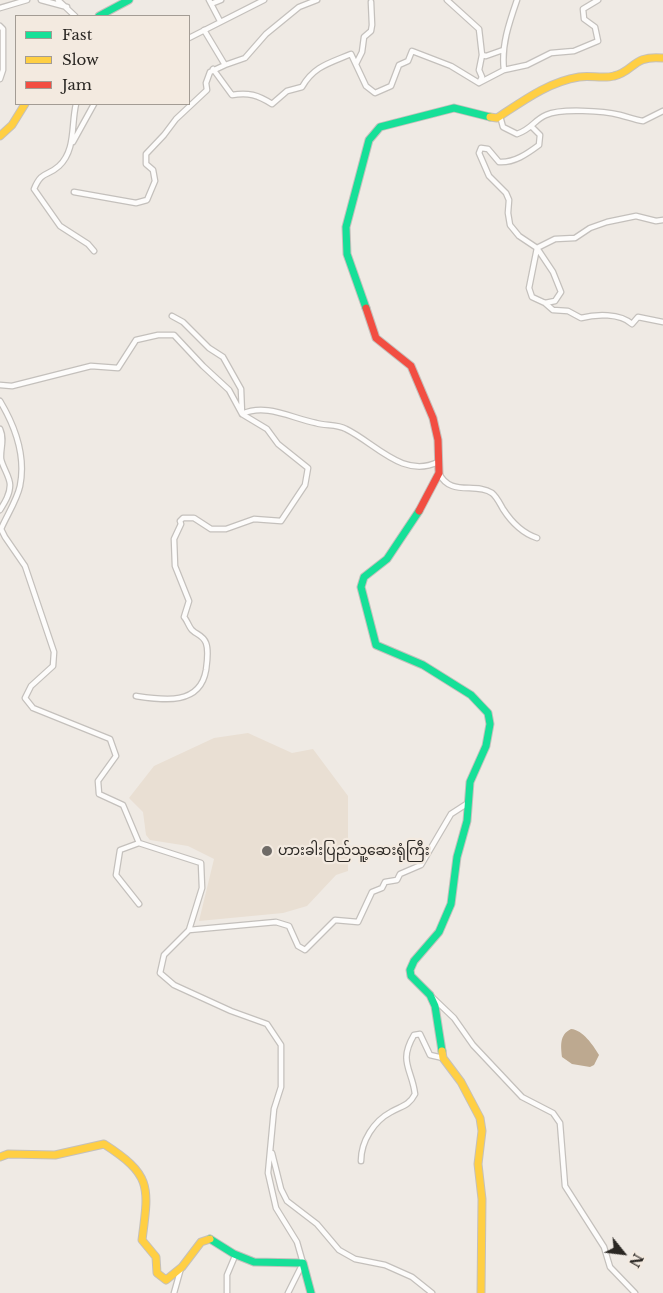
<!DOCTYPE html>
<meta charset="utf-8">
<style>
body{margin:0}
#map{position:relative;width:663px;height:1293px;overflow:hidden;background:#efeae4;font-family:"Libre Baskerville",serif}
canvas{display:block}
.legend{position:absolute;left:15px;top:15px;width:175px;height:90px;box-sizing:border-box;background:#f3eae0;border:1px solid #a39c94;margin:0;padding:6px 9px;list-style:none;font-size:15px;color:#2a2723}
.legend li{display:flex;align-items:center;gap:10px;height:25px}
.legend b{width:25px;border:1px solid #a39c94}
.north{position:absolute;left:598px;top:1228px;width:50px;height:50px;-webkit-text-stroke:4px #f3eae0;paint-order:stroke;rotate:119deg;font-size:14px;font-weight:700;line-height:20px;text-align:center;color:#2a2723}
.north::after{content:'';display:block;margin:auto;width:18px;height:22px;background:#2a2723;clip-path:polygon(50% 0,100% 100%,50% 72%,0 100%)}
</style>
<div id="map">
<canvas width="663" height="1293"></canvas>
<ul class="legend">
<li><b style="height:6px;background:#16e098"></b>Fast</li>
<li><b style="height:6px;background:#ffcf43"></b>Slow</li>
<li><b style="height:6px;background:#f24e42"></b>Jam</li>
</ul>
<div class="north">N</div>
</div>
<script>
const ctx = document.querySelector('canvas').getContext('2d');
ctx.lineJoin = 'round';
function fillPath(path, color) {
  ctx.fillStyle = color;
  ctx.fill(path, 'evenodd');
}
function strokePath(path, color, width, dash) {
  ctx.strokeStyle = color;
  ctx.lineWidth = width;
  ctx.lineCap = dash ? 'butt' : 'round';
  ctx.setLineDash(dash || []);
  ctx.stroke(path);
}
function write(font, color, halo, rows, align = 'center') {
  ctx.font = font + ' "Libre Baskerville","Noto Sans Myanmar",serif';
  ctx.lineWidth = 4.5;
  ctx.setLineDash([]);
  ctx.textBaseline = 'middle';
  ctx.strokeStyle = halo;
  ctx.fillStyle = color;
  for (const [text, x, y, turn = 0] of rows) {
    ctx.save();
    ctx.translate(x, y);
    ctx.rotate((+turn || 0) * Math.PI / 180);
    ctx.textAlign = isNaN(turn) ? turn : align;
    if (halo) ctx.strokeText(text, 0, 0);
    ctx.fillText(text, 0, 0);
    ctx.restore();
  }
}
const built = new Path2D(`
 M248 733 292 753 313 749 348 796V871L336 875 307 906 283 913 199 921 214 859 188 846 150 840 146 835 143 812 129 798 154 766 214 738Z`);
const water = new Path2D(`
 M571 1029C583 1030 593 1045 599 1055L594 1065 590 1067 572 1064 562 1057C561 1046 559 1035 571 1029Z`);
const street = new Path2D(`
 M41 0 67 7
 M58 0 75 16
 M209 0 220 21
 M447 0 479 29 482 55 479 70 482 77 479 83
 M211 4 221 0
 M0 8 27 0
 M0 26 3 29V70L0 79
 M189 38 264 0
 M482 55 486 56 503 50
 M356 64 362 52 364 37 371 31 372 25 371 2
 M225 65 245 58 266 34 299 7 317 0
 M213 69 232 95C248 92 258 95 272 104L287 91 302 87C314 66 330 63 351 54L366 86 375 93 391 86 399 65 408 61 412 51 451 66 479 83 504 70 527 65 551 53 574 51 598 41 595 27 584 19 583 9 598 0
 M504 70C501 46 509 23 517 0
 M76 104C71 125 76 150 59 166 47 177 42 170 34 189L60 226 88 244 94 251
 M500 116 503 127 517 134C532 129 534 120 546 115 561 108 604 111 620 115 628 117 635 120 643 121L663 111
 M532 127 540 135 539 145C527 154 514 163 499 162L488 149 481 148 479 153 489 176 506 193 509 200 508 213 510 225 519 236 537 248 553 272 561 292 555 301 545 303 532 297 529 288 537 248
 M73 142 94 104
 M74 192 136 203 147 200 155 181 153 170 146 164V154L164 135 176 119 207 90 206 83 210 72 225 65 204 30
 M537 248 555 239 575 238 590 228 607 222 636 216 656 221 663 220
 M545 303 553 310 568 311 581 318C596 314 620 313 632 324L638 317 663 322
 M172 316 183 322 209 348 223 357 241 389 242 414C266 403 291 418 316 423 325 426 337 424 346 429 375 443 403 479 438 462
 M0 385 12 386 91 366 118 368 136 340 158 335H174L203 366 229 390 242 414 267 429 278 444 308 468 305 485 281 521 254 519 226 529H211L194 518H183L180 521 181 524 174 539 175 566 189 601 184 617C187 620 189 627 192 630 197 635 203 635 206 643 209 651 207 662 206 670 200 706 163 700 136 696
 M0 401C15 426 26 456 20 486 17 500 7 515 1 529L5 537 25 566 54 652 53 666 31 686 25 698 33 708 110 739 116 756 98 781 99 794 123 805 139 843 201 863 202 888 189 930 164 955 160 973 174 985 231 1011 267 1024 281 1045V1087L274 1109 268 1173 276 1208 297 1242 303 1263 288 1293
 M0 429C5 440 0 448 1 459 3 468 10 477 10 485 10 494 5 502 0 510
 M439 473C450 497 475 482 492 493 497 497 500 504 503 509 512 523 522 533 537 538
 M139 904 116 875 120 850 139 843
 M189 930 276 922 289 926 298 946 305 950 335 920 358 922 372 892 382 888 385 882 397 880 400 874 421 865 451 814 468 803
 M432 997 454 1018 473 1045 522 1097 553 1113 560 1123 565 1186 604 1247 610 1267 635 1293
 M272 1153 281 1189 287 1201 317 1224 339 1250 355 1259 385 1265 412 1277 432 1293
 M361 1161C361 1141 374 1121 391 1112 401 1106 409 1106 415 1094 412 1069 398 1062 414 1035L420 1034 430 1055 443 1058
 M174 1293 181 1268
 M227 1293V1275L235 1256`);
const fast = new Path2D(`
 M99 16 129 0
 M366 308 347 254 346 227 369 140 380 127 454 108 490 117
 M419 511 387 559 364 577 361 587 376 645 423 665 471 695 488 713 490 724 486 746 470 782 467 821 457 857 451 904 439 932 414 961 410 970 411 976 430 995 435 1006 442 1051
 M210 1239 234 1254 254 1262 303 1263 311 1293`);
const slow = new Path2D(`
 M490 117 497 118C523 101 548 82 579 77 590 75 603 79 614 76 635 71 632 55 663 58
 M0 136 12 125 25 104
 M442 1051 443 1058 461 1082 480 1118 482 1131 478 1164 482 1199 481 1293
 M0 1157 8 1154 55 1155 104 1144C152 1175 149 1186 142 1240L156 1257 157 1273 166 1280 182 1267 201 1242 210 1239`);
const jam = new Path2D(`
 M366 308 376 338 411 366 433 418 438 440 439 473 419 511`);
const markers = [
 [267,851,6,"#6f6b67"]
];
const poiNames = [
 ["ဟားခါးပြည်သူ့ဆေးရုံကြီး",278,851]
];
fillPath(built, '#e9dfd3');
fillPath(water, '#bda990');
strokePath(street, '#c4c0bc', 7);
strokePath(fast, '#c4c0bc', 9);
strokePath(slow, '#c4c0bc', 9);
strokePath(jam, '#c4c0bc', 9);
strokePath(street, '#fdfcfb', 4.5);
strokePath(fast, '#16e098', 7);
strokePath(slow, '#ffcf43', 7);
strokePath(jam, '#f24e42', 7);
for (const [x, y, r, color] of markers) {
  const dot = new Path2D();
  dot.arc(x, y, r, 0, 2 * Math.PI);
  ctx.fillStyle = color;
  ctx.fill(dot);
  strokePath(dot, '#f3eae0', 2);
}
write('14px', '#2a2723', '#f3eae0', poiNames, 'left');
</script>
